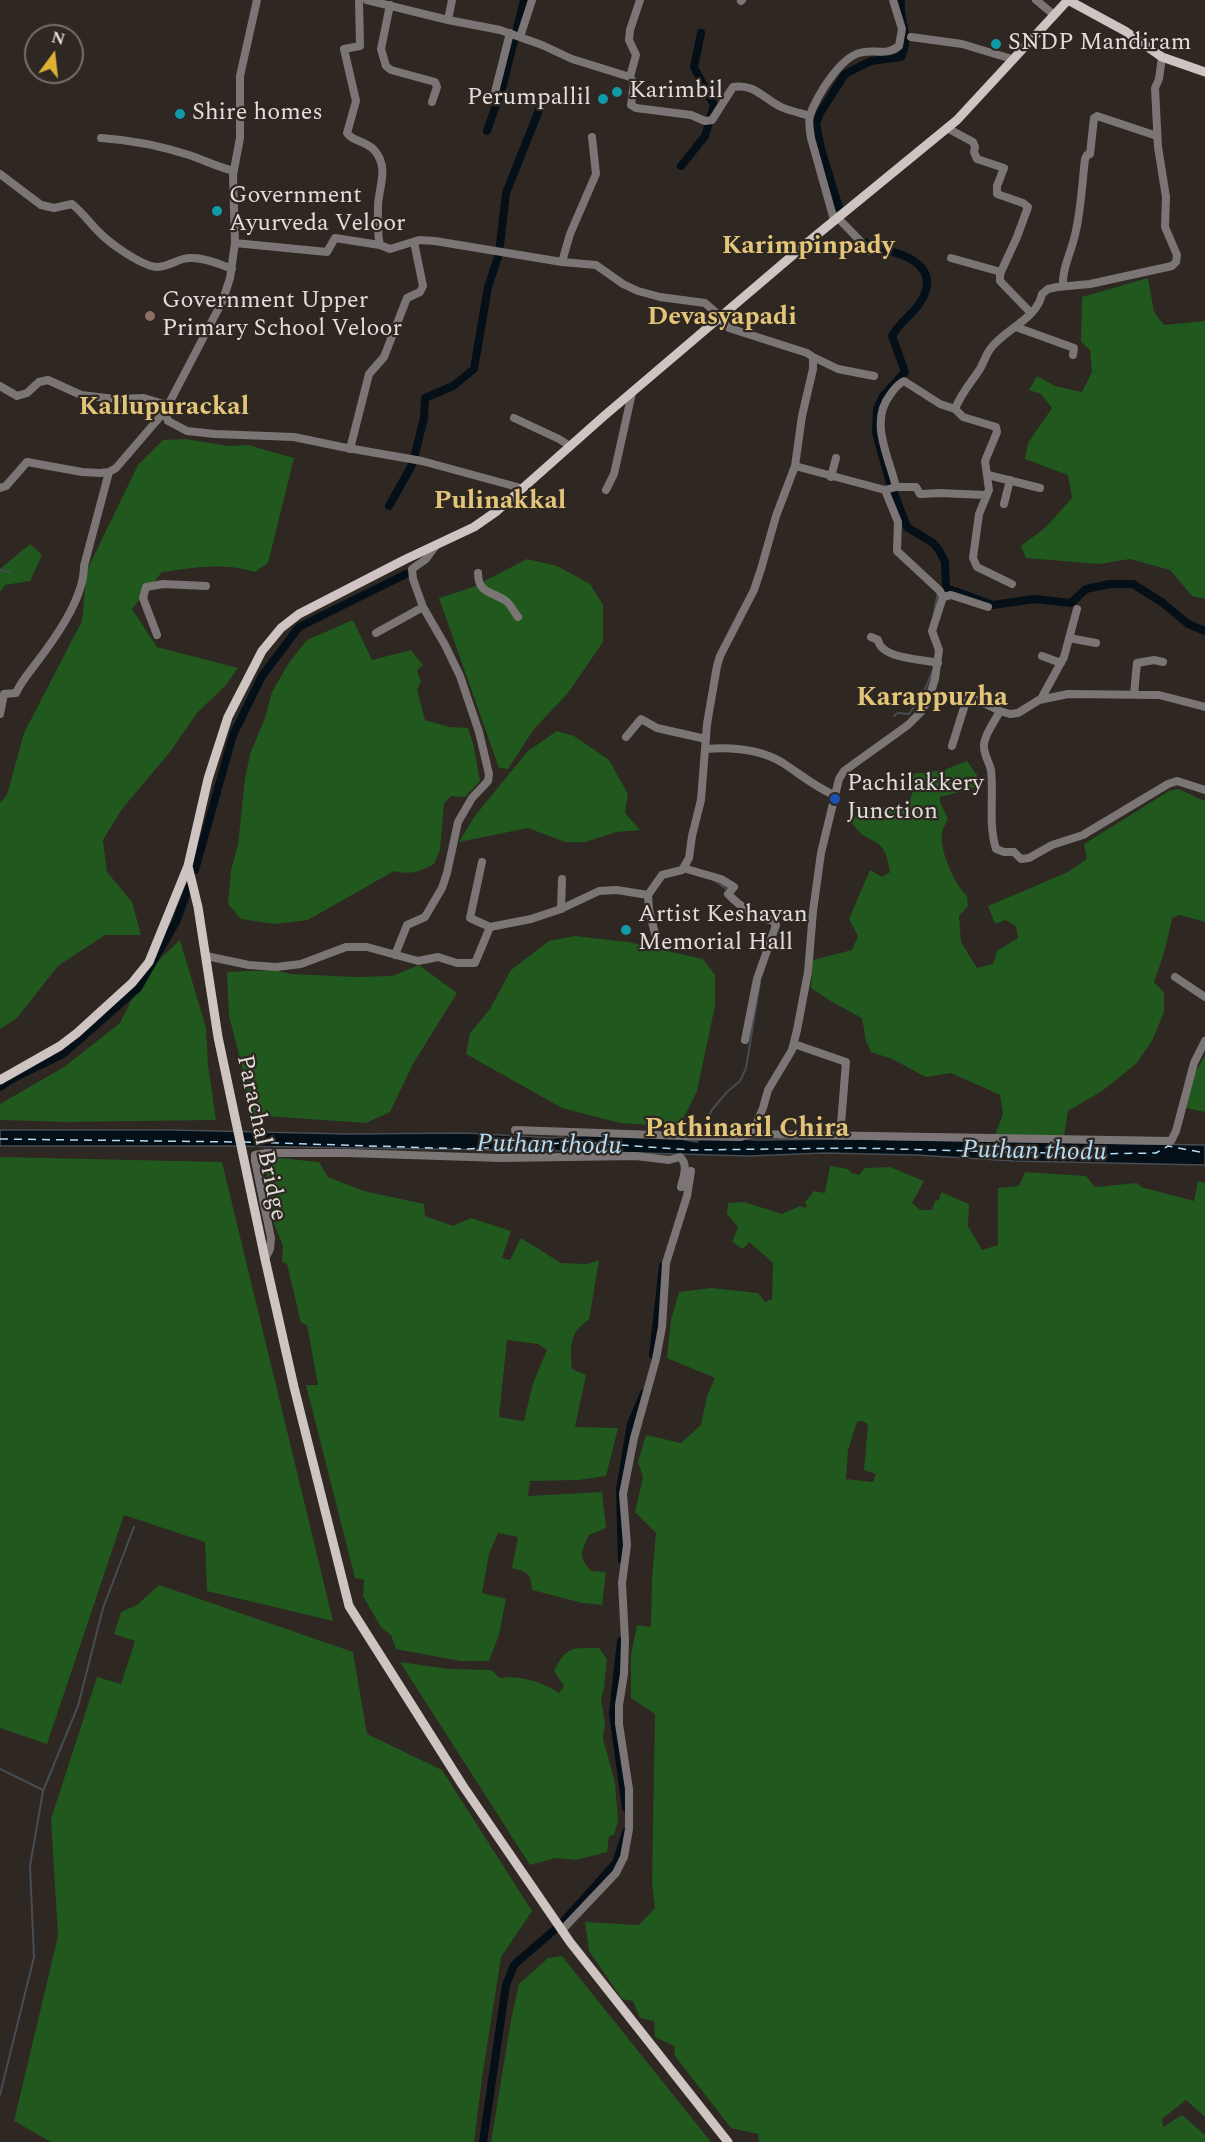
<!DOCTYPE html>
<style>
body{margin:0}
#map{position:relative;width:1205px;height:2142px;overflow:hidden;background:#2e2722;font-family:Spectral,serif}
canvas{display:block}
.north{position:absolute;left:24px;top:24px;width:60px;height:60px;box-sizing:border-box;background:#2e2722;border:2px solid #76706c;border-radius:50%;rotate:15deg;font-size:16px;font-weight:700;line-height:24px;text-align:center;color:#e2ddda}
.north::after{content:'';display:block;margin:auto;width:21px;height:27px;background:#ddb133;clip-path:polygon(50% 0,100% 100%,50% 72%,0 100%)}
</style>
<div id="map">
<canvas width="1205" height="2142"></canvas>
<div class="north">N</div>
</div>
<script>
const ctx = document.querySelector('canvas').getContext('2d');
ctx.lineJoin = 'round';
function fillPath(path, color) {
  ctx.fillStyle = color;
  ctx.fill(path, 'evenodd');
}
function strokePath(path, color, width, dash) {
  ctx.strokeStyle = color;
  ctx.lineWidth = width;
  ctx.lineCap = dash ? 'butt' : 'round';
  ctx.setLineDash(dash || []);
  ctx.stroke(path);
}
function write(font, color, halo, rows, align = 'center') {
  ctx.font = font + ' Spectral,serif';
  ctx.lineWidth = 4.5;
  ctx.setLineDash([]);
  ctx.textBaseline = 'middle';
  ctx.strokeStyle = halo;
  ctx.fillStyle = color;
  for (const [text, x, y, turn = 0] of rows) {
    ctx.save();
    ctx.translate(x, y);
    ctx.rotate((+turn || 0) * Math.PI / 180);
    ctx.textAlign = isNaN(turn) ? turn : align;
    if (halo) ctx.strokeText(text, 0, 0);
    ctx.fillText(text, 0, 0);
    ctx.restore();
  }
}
const green = new Path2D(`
 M1148 278 1154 312 1164 325 1205 321V599L1192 596 1170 570 1130 559 1099 564 1026 558 1021 546 1046 527 1072 498 1068 475 1025 459 1028 443 1052 408 1041 394 1029 390 1037 376 1055 386 1082 392 1092 372 1090 350 1081 342 1082 297Z
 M185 439 229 446 248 445 294 458 268 563 255 572C224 562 194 568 162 572L132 609 157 647 238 668 226 685 197 713 170 752 122 809 103 840 107 872 132 902 141 935H105L58 966 17 1018 0 1029V803L7 795 24 733 82 621 87 570 138 465 163 440Z
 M30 544 42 555 30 581 5 585 0 592V569Z
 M527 559 557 566 590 584 603 605V642L568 693 534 729 508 769 499 768 439 598 473 587Z
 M353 620 372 660 411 650 423 665 417 670 421 682 417 690 425 720 449 727 468 728 474 747 480 781 465 797 451 796 444 803 440 850 434 864C420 872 409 875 394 871L308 920 275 924 241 919 228 904 231 870 238 845 245 779 250 754 265 718 272 692 288 664 307 640Z
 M557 731 574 736 609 760 628 794 625 813 640 830 617 832 585 842H565L528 828 459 842 474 817 528 751Z
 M967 761 977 775V787L940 797V802L948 819C946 823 943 828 942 833 939 849 955 886 967 896L968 906 959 916 961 942 977 968 993 964 997 951 1018 938 1016 926 1005 920 995 924 988 906 1068 872 1087 859 1084 844 1169 791 1179 789 1202 800H1205V922L1180 915 1172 918C1168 940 1162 961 1154 982L1164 993V1012L1152 1041 1136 1064 1102 1091 1068 1111 1064 1136 995 1135 1003 1114 1000 1095 951 1073 926 1077 892 1059 871 1052 866 1041 862 1018 832 1002 811 988 813 960 852 950 858 936 849 919 870 870 882 877 890 872C884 830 870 850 852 823L857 814 875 807H908L913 790 912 774 944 770Z
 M575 936 628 942 703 959 715 975V1006L697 1091 679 1127 620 1123 562 1108 466 1054 470 1033 490 1009 511 970 549 941Z
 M180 940 206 1028 208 1065 216 1120 67 1122 0 1120V1104L64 1067 120 1023 145 973Z
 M419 965 457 993 413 1064 390 1112 366 1123 251 1115 246 1102 242 1066 229 1016 227 972 275 970 291 974 356 977 392 976Z
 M1205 1055V1112L1186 1108 1195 1073Z
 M0 1157 222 1162 333 1621 207 1591 205 1542 124 1515 47 1744 0 1728Z
 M269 1157 319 1162 328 1177 364 1191 424 1204 425 1216 453 1226 471 1218 511 1231 502 1258 510 1260 521 1238 561 1263 587 1264 599 1260 589 1320C569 1331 570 1349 572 1369L586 1375 575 1427 618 1428 606 1476 579 1480 530 1481 528 1496 602 1492 606 1528 589 1535C581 1552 578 1556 591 1571L606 1572 602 1605 582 1603 532 1590C531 1573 528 1572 512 1568L518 1537 498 1533 489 1554 482 1593 506 1599 499 1635 489 1661H460L396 1649 391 1635 381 1627 363 1596 364 1580 355 1578 306 1385H318L307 1325 301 1323 287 1264 282 1262 283 1246 269 1211 266 1162ZM507 1340 538 1344 547 1350 533 1383 524 1421 499 1417Z
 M830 1166 848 1169 851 1173 859 1175 865 1168 890 1167 924 1181 912 1203 920 1210H932L935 1201 939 1200 941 1192 969 1204 968 1226 982 1250 998 1245V1188L1019 1186 1025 1172 1086 1176 1095 1187 1137 1183 1141 1187 1194 1201 1198 1181 1205 1183V2117L1186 2100 1162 2119 1163 2127 1182 2115 1205 2135V2142H759L758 2134 731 2128 675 2056 674 2046 655 2037 654 2021 640 2018 633 2001 622 1999 589 1951 585 1922 639 1925 655 1908 652 1883 655 1714 631 1698V1655L637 1625 651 1627 652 1579 656 1533 635 1512 643 1477 638 1462 646 1435 681 1443 701 1425 707 1396 715 1378 667 1358 671 1320 679 1292 711 1288 758 1293 765 1302 772 1299 773 1263 749 1242 743 1249 732 1242 738 1227 727 1214 728 1203 744 1202 782 1214 800 1206 805 1208 807 1206 805 1202 814 1191 825 1193ZM862 1421 868 1424 864 1470 876 1474 873 1482 846 1479 848 1450 857 1422Z
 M159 1585 353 1652 367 1734 442 1770 532 1911 501 1957 482 2078 474 2142H51L14 2121 58 1936 51 1819 97 1677 121 1684 135 1641 114 1634 121 1612 137 1605Z
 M599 1648 607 1659 604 1689 601 1699 605 1723 603 1739 615 1782 618 1821 614 1835 609 1836 607 1852 576 1860 556 1858 530 1865 400 1662 449 1669 491 1670 500 1678C522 1675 541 1682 559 1693L564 1686 554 1671C567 1645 572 1648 599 1648Z
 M562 1956 711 2142H491L511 2020 519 1984 548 1958Z`);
const water = new Path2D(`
 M0 1130H172L346 1134 466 1133 552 1138 586 1135 675 1138 697 1142 702 1136 757 1140 850 1139 1205 1145V1165L1014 1161 916 1155 825 1153 749 1156 570 1151 228 1146H0Z`);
const stream = new Path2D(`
 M0 570 9 572
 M934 613 938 592
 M894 716 898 713 909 714 924 692 933 670
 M714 880 729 891
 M705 1135 711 1111 727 1092 740 1081 746 1068 760 982
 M0 1769 43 1790
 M0 2095 34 1957 30 1866 43 1791 78 1706 103 1608 134 1527`);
const canal = new Path2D(`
 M487 131 503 85 524 0
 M681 166 705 136 714 105 694 67 701 33
 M839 208 821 149 816 124 820 113 845 74 871 61 901 57C912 37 898 20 901 0
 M866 243 871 248C900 251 946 265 919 304 911 316 899 323 892 336L905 372 883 396 877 409 876 433 889 480 907 527 933 543 939 550 945 562 946 588 993 605 1034 599 1071 603 1086 589 1110 584H1133L1163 603 1188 624 1205 631
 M500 245 506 193 539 110
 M415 454 424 418 425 398 453 386 474 369 488 287 498 257
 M389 506 412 465
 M195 870 233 735 262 676 299 627 406 574
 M0 1087 12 1079 63 1054 138 988 176 922 189 887
 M653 1355 663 1266
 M622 1560 620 1490 631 1424 644 1393
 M621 1641 613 1713 626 1808
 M563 1922 616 1863 626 1832
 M483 2142 506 1985 514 1965 553 1931`);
const ferry = new Path2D(`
 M0 1139 235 1142
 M243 1142 468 1149 580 1142 690 1150 858 1148 1083 1154 1156 1153 1168 1146 1205 1153`);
const minor = new Path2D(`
 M359 0 360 46 344 49 356 101 347 133C353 142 367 141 375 151 389 168 379 186 378 206 378 218 377 233 380 245
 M367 0 448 20 500 30 542 45 572 59 630 77
 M1036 0 1053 14
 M741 1 742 0
 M390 5 381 49 386 66 391 70 435 82 437 87 432 102
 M448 20 452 0
 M520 37 532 0
 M911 37 962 44 1012 59
 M630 77 634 83 631 105 636 108 691 115 705 121 712 120 733 87C754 83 764 99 781 107 790 111 800 113 810 116
 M630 77 636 55 629 40 630 30 640 0
 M493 100 510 33
 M947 128 973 142 975 147 974 152 977 159 1004 168 997 186V194L1023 203 1028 207 1017 237 1000 274V281L1030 312
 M101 138C131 140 161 146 189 155 204 160 218 167 234 171
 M0 174 41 205 54 208 72 204C82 212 89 222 98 231 109 243 140 265 156 267 167 267 173 262 183 259 198 255 218 263 232 269
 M837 217 870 251
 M834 220 811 138C810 130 808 122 810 115 817 96 839 59 859 53 875 48 885 57 899 46L902 29 893 0
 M235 243 327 252 335 238 380 245 390 249 419 240 435 241 562 262 596 265 623 284 638 291 660 297 705 303 721 317
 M951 258 1001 272
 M562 262 570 234 596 174 592 137
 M1063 286C1062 268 1071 253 1075 235 1081 210 1082 185 1085 159L1087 155 1090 154 1094 118 1097 116 1157 136
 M1016 327 1074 348 1073 355
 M813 357 838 369 874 376
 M0 386 17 396 27 393 39 382 48 380 81 395 115 399 144 398 167 405
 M165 411 168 421 187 431 215 434 294 437 342 447 422 461 521 488
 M514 418 559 439 570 446
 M350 449 369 374 384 357 407 298 420 292 423 286 414 242
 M988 475 1040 488
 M831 477 836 458
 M896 487H916L920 494H922L939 493 986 495
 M0 488 6 486 27 462 82 472 100 473 109 472 116 468 165 411 223 300 230 278 235 243 233 175 240 138V76L257 0
 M606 490 614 474 632 393
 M885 490 896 487C889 457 869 422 890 395 894 389 898 384 904 381L940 404 955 409
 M1004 504 1010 480
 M478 573C478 594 492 591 506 601 511 605 514 612 518 617
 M1012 584 977 567 973 558 979 514 989 490 985 461 997 432 996 427 963 417 955 409C962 392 970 384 980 369 984 362 986 354 991 348 1005 329 1037 319 1042 294L1048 289 1057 287 1090 284 1172 266 1176 262 1177 255 1165 227 1166 197 1158 147 1155 88 1159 79 1162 57
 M943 597 951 595 988 607
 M376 633 423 607
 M157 635 143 598 146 587 163 584 206 586
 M871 637 878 640C881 659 922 659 938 663
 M1069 638 1096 643
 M1042 656 1061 663
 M1134 694 1137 663 1154 660 1163 662
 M930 695 977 700 1000 711 1010 714 1018 713 1039 700 1068 694 1159 695 1205 707
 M1041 699 1064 657 1077 609
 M1000 711C995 721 985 733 984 744 983 754 989 761 991 770 994 797 988 823 996 849L1004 852H1014L1021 859 1029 858 1052 845 1083 835 1168 784 1177 781 1205 790
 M0 714 4 694 16 693C21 682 27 675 34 666 54 640 84 599 84 566L109 472
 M626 737 641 719 657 728 706 739
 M952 746 967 698
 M706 749C731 747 760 749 783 763 800 774 815 787 834 795
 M482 862 470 918 490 927
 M683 868 721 879 734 887 728 894C741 908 755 916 773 921L776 925 757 979 745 1040
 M648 895 649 909 656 938
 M561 909 562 879
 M395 955 407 925 425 917 442 888 447 873 458 822 472 798 488 781 489 774 479 732 460 676 445 645 423 607 413 579 412 569 426 559 437 544
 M206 956 249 965 276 967 301 964 346 947H367L418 961 438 957 457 963H475L490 927 531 919 561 909 599 891 617 890 648 895 662 875 682 870 689 858 692 836 701 800 707 724 717 666 720 656 754 590 761 569 776 516 795 466 802 416 813 369V357L807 353 729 328 720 319
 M1175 977 1205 997
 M794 1044 846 1062 840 1136
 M515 1130 684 1136 740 1137 752 1134 1171 1141 1176 1131 1194 1063 1205 1041
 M752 1134 763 1108 768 1090 792 1050 797 1030 808 972 813 911 821 853 839 779 844 771 908 725 921 712 929 698 935 679 939 650 932 631 943 597 940 591 897 551 898 522 885 490 795 466
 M265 1259 270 1249 271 1238 255 1161V1155L266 1153H347L501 1158 636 1156 669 1160 680 1157C689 1165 683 1177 681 1187
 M562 1930 616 1873 624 1857 629 1829V1789L619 1724V1705L624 1674 625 1640 622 1583 627 1545 623 1494 634 1438 656 1359 662 1327 666 1263 687 1196 691 1171`);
const major = new Path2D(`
 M1068 0 1125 31 1162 57 1205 72
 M188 866 198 907 218 1037 265 1259 294 1387 349 1606 463 1786 570 1942 728 2142
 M0 1080 60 1046 77 1033 132 983 149 962 188 866 208 779 228 717 262 651 281 628 299 614 406 559 474 527 497 511 604 416 813 238 957 120 1068 0`);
const markers = [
 [996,44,6,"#0f9aa8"],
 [617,92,6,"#0f9aa8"],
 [603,99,6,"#0f9aa8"],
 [180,114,6,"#0f9aa8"],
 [217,211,6,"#0f9aa8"],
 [150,316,6,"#8d6e63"],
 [835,799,6,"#1a4fb4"],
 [626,930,6,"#0f9aa8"]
];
const poiNames = [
 ["SNDP Mandiram",1008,44],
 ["Karimbil",629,92],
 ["Perumpallil",591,99,"right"],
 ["Shire homes",192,114],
 ["Government",229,197],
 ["Ayurveda Veloor",229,225],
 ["Government Upper",162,302],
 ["Primary School Veloor",162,330],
 ["Pachilakkery",847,785],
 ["Junction",847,813],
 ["Artist Keshavan",638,916],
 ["Memorial Hall",638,944]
];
const streetNames = [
 ["Parachal Bridge",260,1138,78]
];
const neighbourhoodNames = [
 ["Karimpinpady",808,248],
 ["Devasyapadi",722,319],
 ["Kallupurackal",164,409],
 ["Pulinakkal",500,503]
];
const waterNames = [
 ["Puthan thodu",549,1147,1],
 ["Puthan thodu",1034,1153,1]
];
const quarterNames = [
 ["Karappuzha",932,700],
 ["Pathinaril Chira",747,1131]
];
fillPath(green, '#20581e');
fillPath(water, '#050f17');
strokePath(water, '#474d52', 1.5);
strokePath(stream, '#474d52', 2);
strokePath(canal, '#050f17', 8);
strokePath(ferry, '#b2dcf8', 1.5, [8, 6]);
strokePath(minor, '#7b7675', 8);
strokePath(major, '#cec5c2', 9);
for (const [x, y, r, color] of markers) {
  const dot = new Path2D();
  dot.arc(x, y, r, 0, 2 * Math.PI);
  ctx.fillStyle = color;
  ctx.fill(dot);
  strokePath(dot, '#2e2722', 2);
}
write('24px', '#e2ddda', '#2e2722', poiNames, 'left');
write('24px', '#e2ddda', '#2e2722', streetNames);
write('bold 26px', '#e3c57a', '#2e2722', neighbourhoodNames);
write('italic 26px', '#b2dcf8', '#2e2722', waterNames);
write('bold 27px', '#e3c57a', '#2e2722', quarterNames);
</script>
